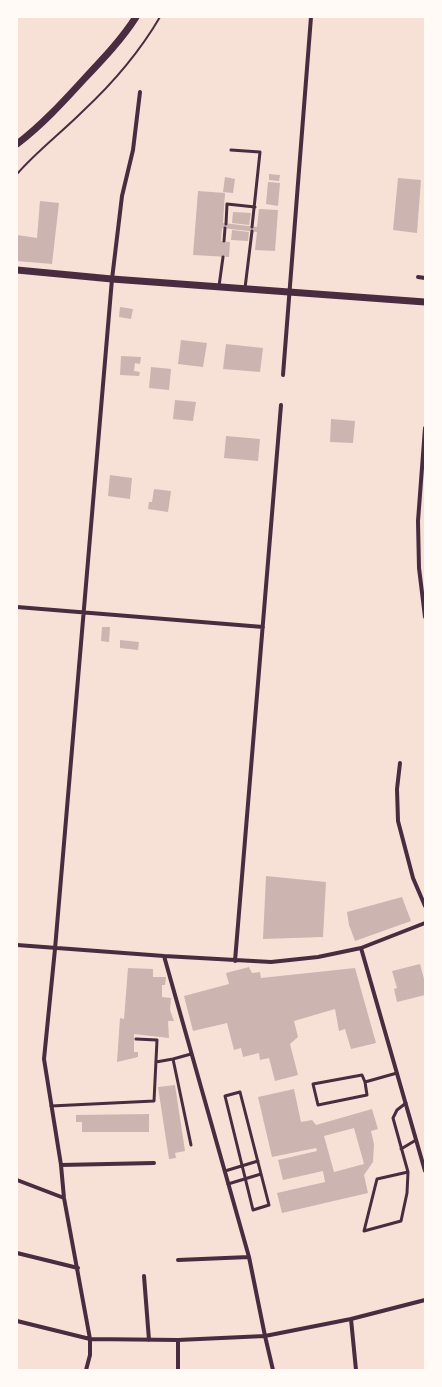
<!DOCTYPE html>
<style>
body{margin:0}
#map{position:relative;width:442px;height:1387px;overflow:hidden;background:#f7e1d7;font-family:"Roboto Condensed",sans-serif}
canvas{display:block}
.frame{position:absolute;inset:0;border:18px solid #fffaf5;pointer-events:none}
</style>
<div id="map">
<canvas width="442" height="1387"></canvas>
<div class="frame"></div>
</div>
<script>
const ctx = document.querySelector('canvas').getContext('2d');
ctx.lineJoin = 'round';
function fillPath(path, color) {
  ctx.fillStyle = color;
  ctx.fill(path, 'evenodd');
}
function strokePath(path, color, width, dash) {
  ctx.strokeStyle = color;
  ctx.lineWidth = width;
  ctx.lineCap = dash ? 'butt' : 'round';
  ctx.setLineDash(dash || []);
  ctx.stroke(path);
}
const building = new Path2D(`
 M269 174 280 175 279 181 269 180Z
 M225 177 235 179 233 193 223 192Z
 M398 178 421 180 417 233 393 230Z
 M268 182 280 183 278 206 266 204Z
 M198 191 225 193 223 223 257 227 259 209 278 210 275 251 255 250 257 232 222 228 221 241 230 242 229 257 193 255Z
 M40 201 59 203 52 264 17 261V235L37 238Z
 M233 212 251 213 249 225 232 223Z
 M232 230 249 232 248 241 231 240Z
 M120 307 133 309 131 319 119 317Z
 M181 340 207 343 203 367 178 364Z
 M226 344 263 348 260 372 223 369Z
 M121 356 141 357 140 364 135 363 134 371 140 372 139 376 120 375Z
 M151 367 171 369 169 390 149 388Z
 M175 400 196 402 193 421 173 419Z
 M331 419 355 421 353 443 330 442Z
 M226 436 260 439 258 461 224 458Z
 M110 475 132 478 130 499 108 496Z
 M154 489 171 491 168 512 148 509 149 502H152Z
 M102 627H110L109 642 101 641Z
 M120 640 139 642 138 650 120 648Z
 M266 876 326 882 323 937 263 939Z
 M402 897 411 921 355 941 349 925 347 912Z
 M420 964 425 983V995L397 1002 394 989 397 988 392 971Z
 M249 967 252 973 260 972 261 978 355 968 376 1043 351 1049 345 1029 339 1031 335 1009 294 1021 298 1037 290 1044 298 1075 275 1081 269 1058 260 1060 259 1053 243 1057 241 1048 234 1050 227 1023 193 1031 184 996 229 984 226 973Z
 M128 968 153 969V977H166L165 985H162V997L171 998 170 1010 174 1021H168L169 1038 134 1034V1052H138V1057L117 1062 120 1018 124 1019Z
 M175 1085 185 1151 175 1153 176 1158 169 1159 158 1087Z
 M294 1089 301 1122 312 1120 316 1125 372 1109 378 1129 371 1131 374 1144 373 1162 364 1175 368 1193 282 1213 277 1193 325 1182 323 1171 283 1180 278 1160 317 1151 316 1148 272 1157 258 1097ZM354 1128 364 1164 334 1172 324 1136Z
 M149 1114V1132H82V1122H76V1115Z`);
const path = new Path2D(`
 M17 174C37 151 61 133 83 111 112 84 140 51 160 17`);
const service = new Path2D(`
 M231 150 260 152 252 227
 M226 224 227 204 255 207
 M224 241 225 228
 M219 286 223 257
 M245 288 252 231
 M173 1059 191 1054
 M156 1062 173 1059 191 1145
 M362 1075 365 1082 367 1095 318 1105 313 1084Z
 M365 1082 397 1073
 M240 1092 269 1205 253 1210 225 1096Z
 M406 1103 397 1110 393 1118 408 1172 407 1193 401 1221 364 1231 377 1179 408 1172
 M51 1106 154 1101 157 1040 136 1039
 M401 1149 416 1140
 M225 1171 258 1161
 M228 1184 261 1174`);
const minor = new Path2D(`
 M418 277 425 278
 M283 375 311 17
 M425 428 418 521 419 568 425 617
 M17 607 263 627
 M400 763 397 789 398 821 413 878 425 906
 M17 945 164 956 271 962 318 957 361 948 425 923
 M361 948 425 1171
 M164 956 249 1257 265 1336 273 1370
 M235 961 281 405
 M61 1165 154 1163
 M17 1180 64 1198
 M17 1253 78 1268
 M178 1260 249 1257
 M144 1276 149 1340
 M351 1319 356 1370
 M17 1321 90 1339 178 1340 265 1336 351 1319 425 1300
 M178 1340V1370
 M86 1370 90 1355V1339L64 1198 61 1165 44 1059 55 949 112 279 122 196 133 150 140 92`);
const tertiary = new Path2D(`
 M17 144C42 125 64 101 85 78 103 59 122 39 136 17
 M17 270 112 279 425 302`);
fillPath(building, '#ccb4b1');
strokePath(path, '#4a2c40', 2);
strokePath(service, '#4a2c40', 3);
strokePath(minor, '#4a2c40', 4);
strokePath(tertiary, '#4a2c40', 7);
</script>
